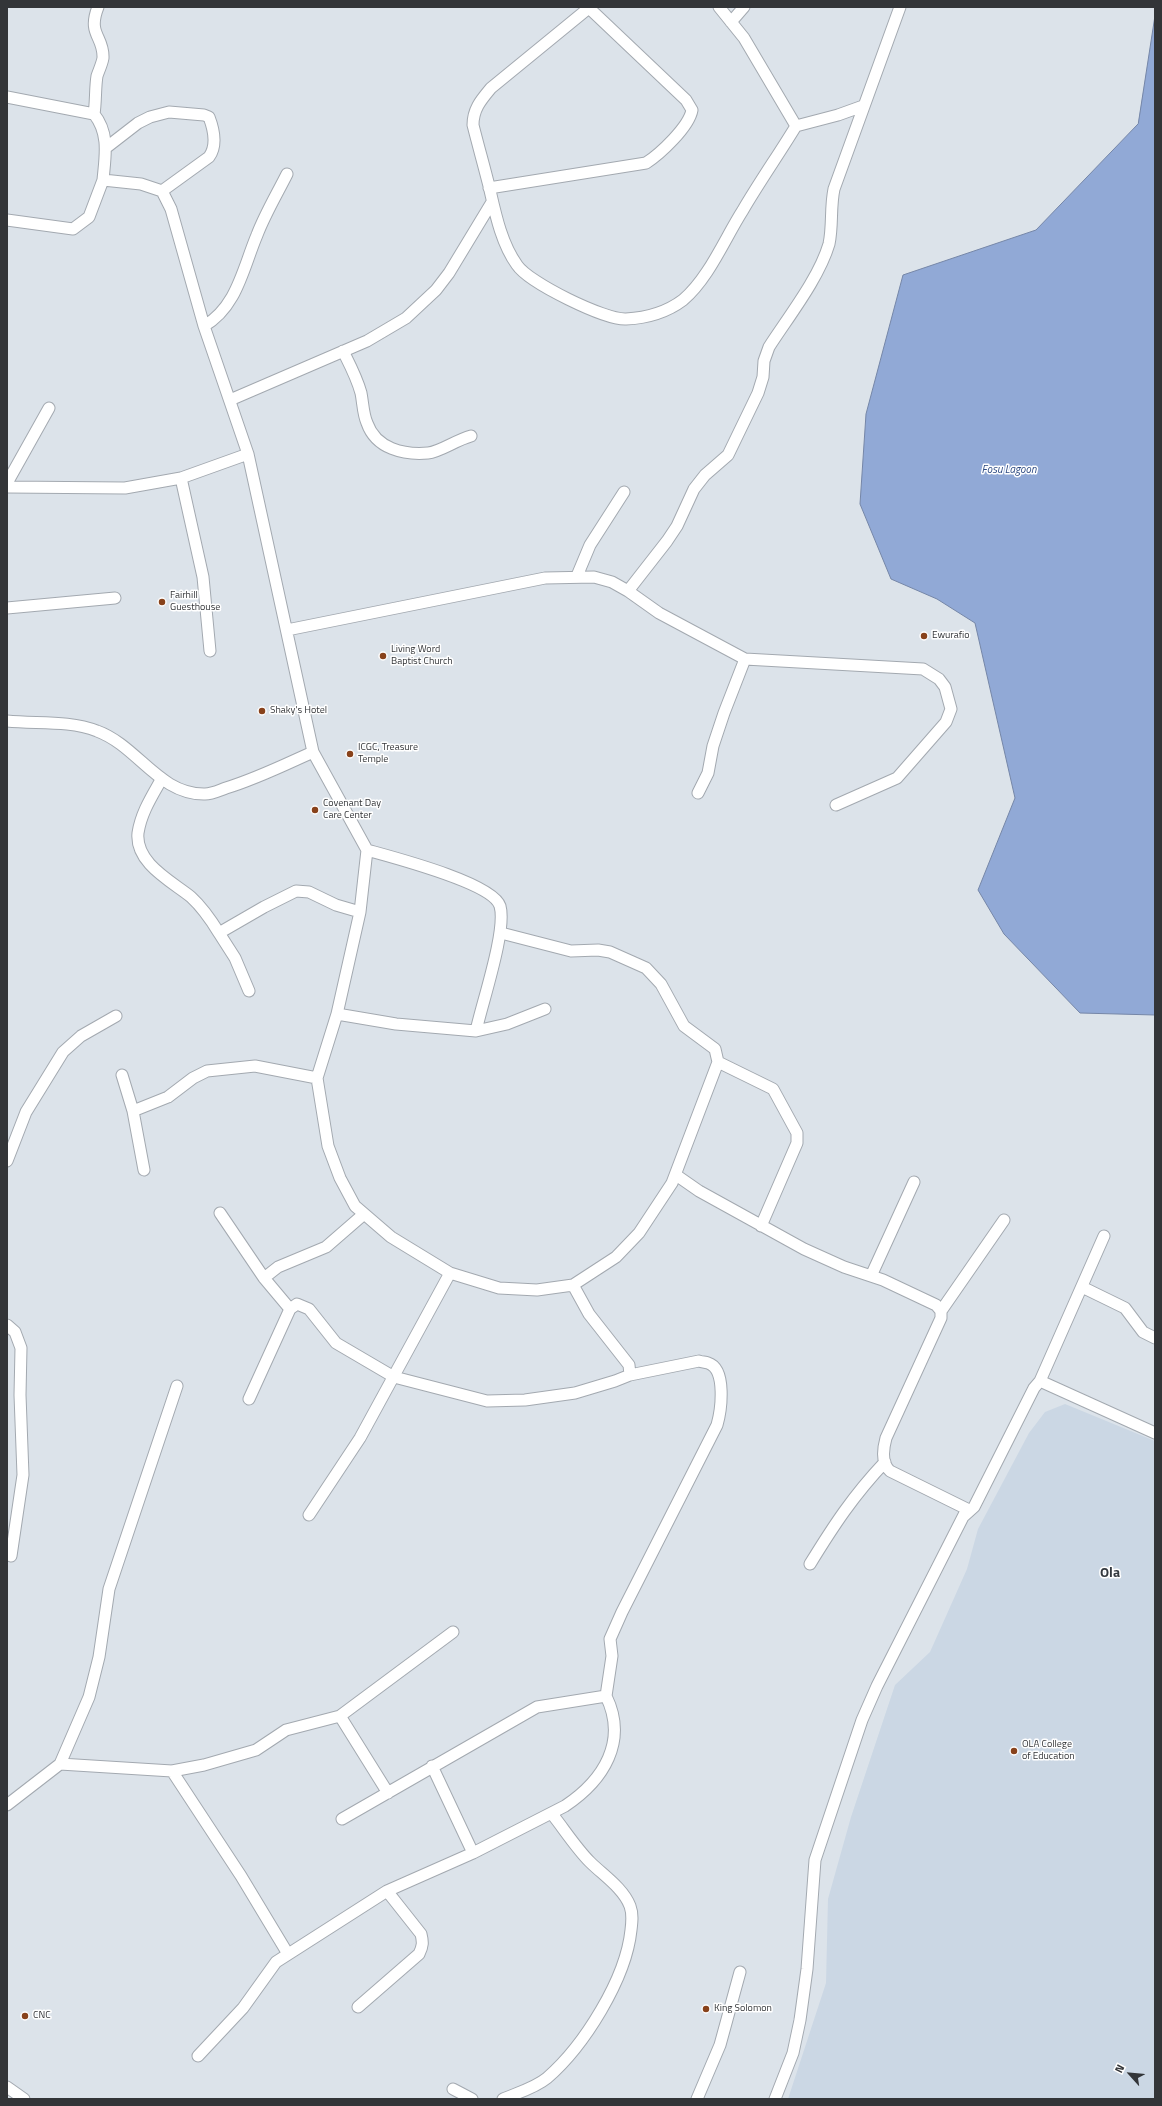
<!DOCTYPE html>
<style>
body{margin:0}
#map{position:relative;width:1162px;height:2106px;overflow:hidden;background:#dce3ea;font-family:"Titillium Web",sans-serif}
canvas{display:block}
.frame{position:absolute;inset:0;border:8px solid #333538;pointer-events:none}
.north{position:absolute;left:1110px;top:2054px;width:40px;height:40px;-webkit-text-stroke:3px #fff;paint-order:stroke;rotate:297deg;font-size:11px;font-weight:700;line-height:16px;text-align:center;color:#333538}
.north::after{content:'';display:block;margin:auto;width:14px;height:18px;background:#333538;clip-path:polygon(50% 0,100% 100%,50% 72%,0 100%)}
</style>
<div id="map">
<canvas width="1162" height="2106"></canvas>
<div class="frame"></div>
<div class="north">N</div>
</div>
<script>
const ctx = document.querySelector('canvas').getContext('2d');
ctx.lineJoin = 'round';
function fillPath(path, color) {
  ctx.fillStyle = color;
  ctx.fill(path, 'evenodd');
}
function strokePath(path, color, width, dash) {
  ctx.strokeStyle = color;
  ctx.lineWidth = width;
  ctx.lineCap = dash ? 'butt' : 'round';
  ctx.setLineDash(dash || []);
  ctx.stroke(path);
}
function write(font, color, halo, rows, align = 'center') {
  ctx.font = font + ' "Titillium Web",sans-serif';
  ctx.lineWidth = 3;
  ctx.setLineDash([]);
  ctx.textBaseline = 'middle';
  ctx.strokeStyle = halo;
  ctx.fillStyle = color;
  for (const [text, x, y, turn = 0] of rows) {
    ctx.save();
    ctx.translate(x, y);
    ctx.rotate((+turn || 0) * Math.PI / 180);
    ctx.textAlign = isNaN(turn) ? turn : align;
    if (halo) ctx.strokeText(text, 0, 0);
    ctx.fillText(text, 0, 0);
    ctx.restore();
  }
}
const built = new Path2D(`
 M1065 1404 1155 1441V2099H788L826 1983 828 1899 851 1817 895 1685 930 1652 967 1569 978 1529 1029 1433 1045 1412Z`);
const water = new Path2D(`
 M1155 16V1015L1080 1013 1004 934 978 890 1015 798 975 623 937 599 891 579 860 504 866 414 903 275 1036 230 1138 124Z`);
const street = new Path2D(`
 M590 7 491 88C481 100 473 109 473 125 478 145 484 166 489 186 495 212 501 243 517 265 529 283 605 320 626 319 646 318 667 312 683 300 709 278 725 238 743 210 760 181 779 154 796 126L838 115 863 106
 M719 7 744 38 796 126
 M731 22 744 7
 M7 97 94 114C110 134 105 157 103 180L141 184 162 191 171 209 204 326 248 454 313 752 367 850 360 912 337 1014 317 1078 328 1146 340 1178 355 1206 391 1237 450 1273 499 1288 537 1290 573 1285 616 1257 639 1233 672 1183 718 1062 773 1089 797 1133V1143L761 1226
 M94 114C96 102 95 88 97 76 99 70 102 64 103 58 104 36 87 35 98 7
 M107 147 138 123 150 117 169 112 204 115 209 117C214 130 217 146 209 157L162 191
 M489 188 646 163C660 154 689 127 692 110L686 100 589 8
 M7 220 73 229 89 217 103 180
 M204 326C237 307 243 268 257 235 265 214 277 194 287 174
 M343 351C350 365 357 378 361 393 363 403 363 414 367 423 376 449 404 455 428 453 440 452 456 440 471 436
 M230 400 367 341 406 318 436 290 449 273 492 202
 M181 478 203 577 210 651
 M7 483 49 408
 M7 487 125 488 181 478 248 454
 M577 576 590 545 624 492
 M628 591 667 541 677 526 694 489 705 475 728 455 758 393 763 377 764 361 769 347C789 316 819 278 829 244 833 225 830 208 834 189L900 7
 M7 608 115 598
 M287 630 545 578 594 577 612 582 628 591 659 613 745 659 923 669 939 679 945 687 951 709 946 722 897 778 836 805
 M7 721C37 724 69 720 97 731 138 746 159 795 205 794 212 794 220 790 226 788 256 779 284 765 313 752
 M161 780C152 796 141 813 138 833 135 863 171 881 191 897 202 907 211 920 219 933
 M698 793 708 773 713 746 724 713 745 659
 M367 850C392 857 493 883 500 906 507 930 482 1003 476 1031
 M501 933 571 951 598 950 610 952 646 968 661 984 684 1026 715 1049 718 1062
 M249 991 235 958 219 933 264 907 296 891 309 892 336 905 360 912
 M337 1014 396 1024 476 1031 507 1024 545 1009
 M122 1075 133 1111 168 1097 193 1078 207 1071 255 1066 317 1078
 M133 1111 144 1170
 M7 1161 26 1112 63 1052 81 1036 116 1016
 M676 1175 699 1191 804 1249 844 1267 883 1280 936 1305 941 1311V1318L886 1438C883 1449 881 1463 890 1471L967 1509 877 1686 862 1720 815 1860 807 1969 800 2020 793 2053 775 2099
 M220 1213 264 1278 290 1309
 M871 1276 914 1182
 M264 1278 278 1267 326 1247 364 1214
 M1082 1287 1125 1308 1143 1332 1155 1338
 M941 1311 1004 1220
 M7 1325 15 1332 21 1348 20 1395 23 1475 11 1556
 M1040 1381 1155 1433
 M249 1399 290 1309 297 1304 309 1309 336 1343 394 1377 487 1401 525 1400 575 1393 615 1381 630 1375 629 1365 589 1314 573 1285
 M309 1515 360 1438 450 1273
 M964 1516 974 1507 1034 1388 1040 1381 1104 1236
 M810 1564C834 1525 853 1496 885 1462
 M340 1716 388 1793
 M60 1764 89 1697 99 1657 109 1589 177 1386
 M432 1766 473 1853 565 1806C604 1780 628 1741 606 1696
 M172 1771 241 1876 288 1954
 M7 1805 60 1764 172 1771 204 1765 256 1750 286 1730 340 1716 453 1632
 M342 1819 537 1707 606 1696 612 1656 610 1639 622 1612 717 1425C721 1411 727 1369 708 1363 705 1362 701 1362 699 1361L630 1375
 M358 2007 419 1954C423 1946 423 1942 421 1934L387 1891
 M198 2056 243 2008 276 1962 387 1891 473 1853
 M7 2087 24 2099
 M453 2089 472 2099
 M503 2099C517 2093 535 2088 547 2078 584 2046 626 1979 631 1930 632 1922 633 1914 630 1906 623 1888 603 1875 590 1862 576 1848 564 1829 552 1814
 M697 2099 720 2045 740 1972`);
const markers = [
 [162,602,4,"#88421b"],
 [924,636,4,"#88421b"],
 [383,656,4,"#88421b"],
 [262,711,4,"#88421b"],
 [350,754,4,"#88421b"],
 [315,810,4,"#88421b"],
 [1014,1751,4,"#88421b"],
 [706,2009,4,"#88421b"],
 [25,2016,4,"#88421b"]
];
const poiNames = [
 ["Fairhill",170,596],
 ["Guesthouse",170,608],
 ["Ewurafio",932,636],
 ["Living Word",391,650],
 ["Baptist Church",391,662],
 ["Shaky's Hotel",270,711],
 ["ICGC, Treasure",358,748],
 ["Temple",358,760],
 ["Covenant Day",323,804],
 ["Care Center",323,816],
 ["OLA College",1022,1745],
 ["of Education",1022,1757],
 ["King Solomon",714,2009],
 ["CNC",33,2016]
];
const waterNames = [
 ["Fosu Lagoon",1009,470]
];
const districtNames = [
 ["Ola",1110,1574]
];
fillPath(built, '#cbd7e4');
fillPath(water, '#91a9d6');
strokePath(water, '#7586a7', 1);
strokePath(street, '#a3a9b0', 13);
strokePath(street, '#fff', 11);
for (const [x, y, r, color] of markers) {
  const dot = new Path2D();
  dot.arc(x, y, r, 0, 2 * Math.PI);
  ctx.fillStyle = color;
  ctx.fill(dot);
  strokePath(dot, '#fff', 1.5);
}
write('10px', '#333538', '#fff', poiNames, 'left');
write('italic 11px', '#2c4982', '#fff', waterNames);
write('bold 14px', '#34393f', '#fff', districtNames);
</script>
